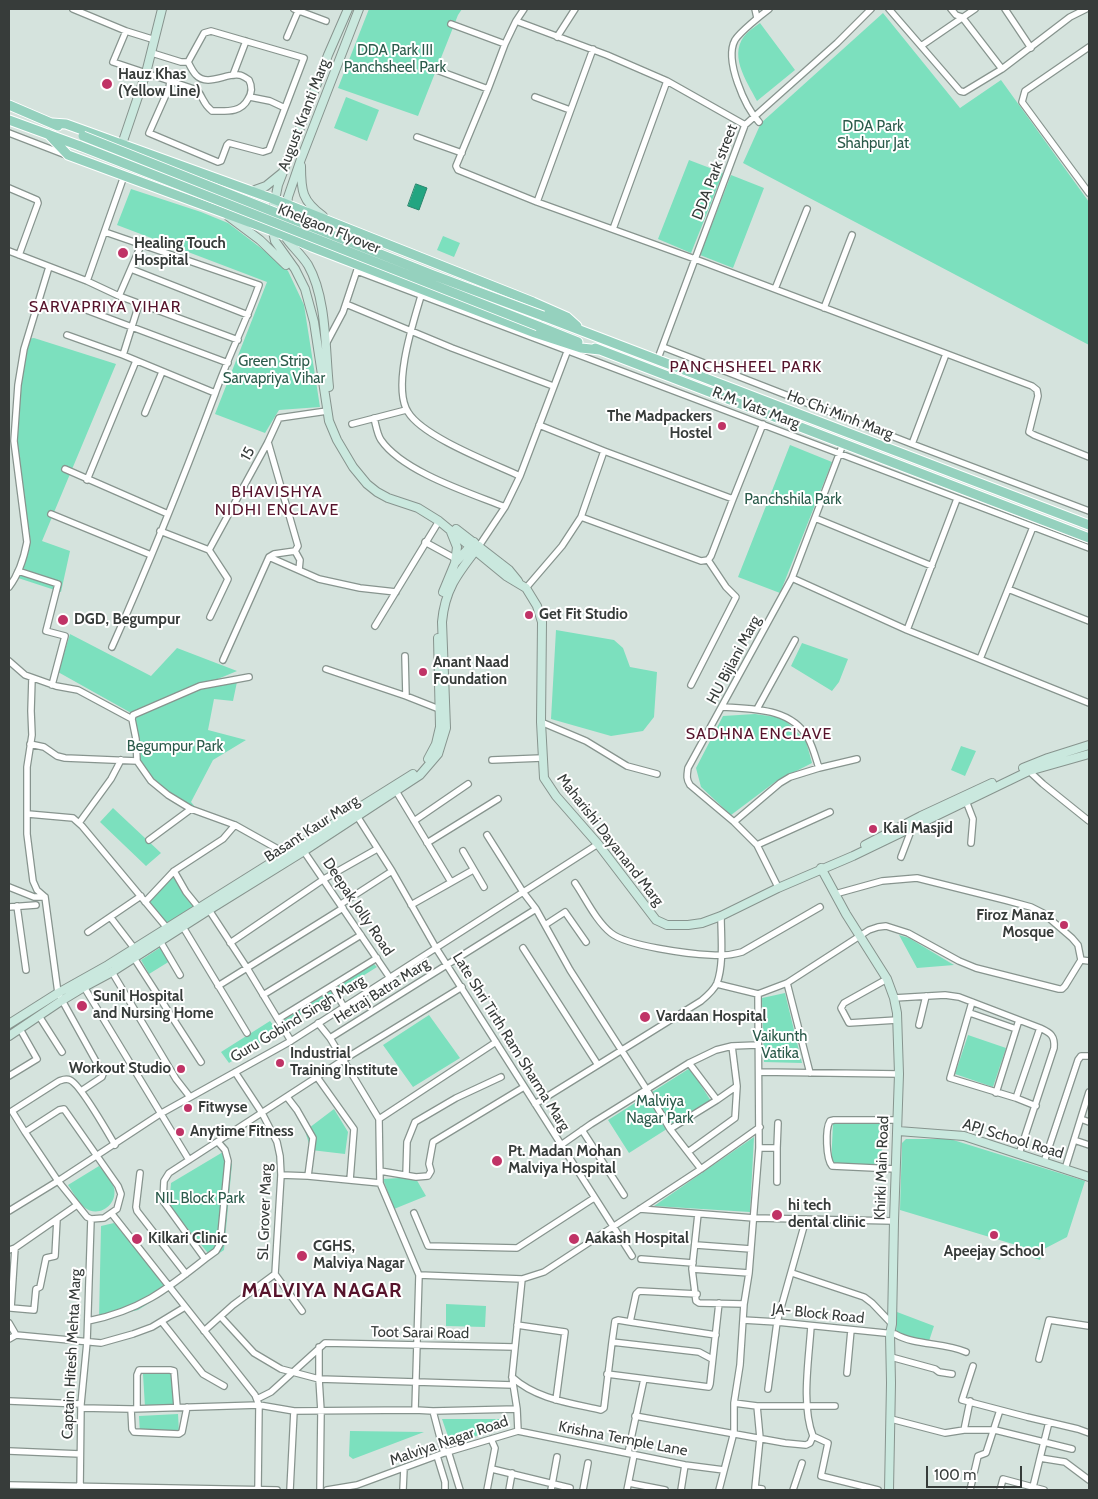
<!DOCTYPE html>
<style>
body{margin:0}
#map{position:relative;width:1098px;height:1499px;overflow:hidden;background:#d5e3dd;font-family:Cabin,sans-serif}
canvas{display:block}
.frame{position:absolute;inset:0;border:10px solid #373c3a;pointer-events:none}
.scale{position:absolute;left:926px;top:1466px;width:96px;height:22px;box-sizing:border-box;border:2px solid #373c3a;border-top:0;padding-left:6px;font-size:15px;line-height:18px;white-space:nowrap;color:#373c3a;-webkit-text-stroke:4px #fff;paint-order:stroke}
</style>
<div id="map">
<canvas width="1098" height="1499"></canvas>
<div class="frame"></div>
<div class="scale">100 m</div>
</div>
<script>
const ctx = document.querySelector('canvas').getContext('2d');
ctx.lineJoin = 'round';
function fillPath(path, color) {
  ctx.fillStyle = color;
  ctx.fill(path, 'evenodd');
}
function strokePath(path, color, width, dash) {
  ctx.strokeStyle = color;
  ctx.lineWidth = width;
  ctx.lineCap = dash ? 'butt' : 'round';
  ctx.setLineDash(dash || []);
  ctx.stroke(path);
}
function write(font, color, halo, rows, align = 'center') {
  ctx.font = font + ' Cabin,sans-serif';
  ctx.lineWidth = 4;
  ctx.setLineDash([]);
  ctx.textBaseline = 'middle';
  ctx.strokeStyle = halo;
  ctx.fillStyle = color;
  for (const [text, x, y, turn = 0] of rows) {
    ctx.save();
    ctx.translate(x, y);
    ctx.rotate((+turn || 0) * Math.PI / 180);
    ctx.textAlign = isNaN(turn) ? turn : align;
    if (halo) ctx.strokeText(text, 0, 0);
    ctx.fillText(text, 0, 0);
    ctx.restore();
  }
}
const green = new Path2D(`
 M369 9H462L458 15 418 116 338 88Z
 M883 13 960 108 1001 80 1089 202V345L743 163 761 123Z
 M760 23 795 70 757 101C746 80 727 53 747 33 751 29 756 26 760 23Z
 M346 97 379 110 367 141 334 128Z
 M689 160 723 173 691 253 658 239Z
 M731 175 764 188 733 268 700 255Z
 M131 189 201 212 228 223 278 261 288 271 304 305 320 407 279 410 265 433 215 414 267 282 117 225Z
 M443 236 460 243 454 257 437 250Z
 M34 338 116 364 42 541 70 551 61 592 15 577 26 538 14 441 27 339Z
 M790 445 832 462 780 593 738 577Z
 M556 630 614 640 623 648 630 667 657 672 654 717 643 731 611 736 551 719Z
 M70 634 151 676 177 648 237 671 213 681 238 677 233 701 214 699 208 730 246 740 213 760 191 802 201 814 151 781 140 765 133 714 58 672Z
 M802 643 848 659 839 682 832 691 791 666Z
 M755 714 783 718 806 741 812 763 775 782 731 815 701 787 696 768 723 716Z
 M961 746 976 751 965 776 951 770Z
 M113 808 161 853 146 866 100 822Z
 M174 871 196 909 167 928 145 902Z
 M899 935 909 938 954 965 917 968Z
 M161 947 170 961 149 974 141 960Z
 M374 964 377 967 286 1024 284 1020Z
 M785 993 802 1063 764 1062 762 998Z
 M429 1015 460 1058 413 1087 383 1045Z
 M270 1021 278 1031 229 1063 221 1052Z
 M968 1035 1006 1048 993 1087 955 1074Z
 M690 1068 711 1101 629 1153 608 1120Z
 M334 1109 348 1132 345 1154 311 1150 305 1131Z
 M833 1124H884L881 1165H831Z
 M754 1137 750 1212 654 1206Z
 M906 1139H950L1085 1181 1067 1237 1044 1249 1040 1260 1025 1255 1026 1248 900 1210 902 1143Z
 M223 1152 232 1164 224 1250 212 1258 169 1206 171 1183Z
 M99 1166C104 1172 112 1181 114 1188 118 1205 98 1219 84 1207 78 1202 73 1192 68 1185Z
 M415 1177 426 1196 394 1209 383 1179Z
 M114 1223 170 1290 138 1310 99 1319 101 1226Z
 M446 1304 486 1306 485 1327 446 1326Z
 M897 1312 934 1326 929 1341 896 1333Z
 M173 1373 175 1406 145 1407 143 1374Z
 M178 1414 179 1432 140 1434 139 1416Z
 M442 1419H501L496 1429 451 1445Z
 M350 1431 424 1432 353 1459 349 1456Z`);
const water = new Path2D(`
 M416 184 427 188 419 210 408 206Z`);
const street = new Path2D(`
 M73 9 126 31 155 40
 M294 9 326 21
 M524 9 516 21 607 55 667 81 745 125
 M755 9 757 18
 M889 9 960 91 964 92 1002 69 1070 17 1086 9
 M951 9 956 15 962 17 1002 69
 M1005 9 1031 48
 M516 21 505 44 488 89 456 166 458 170 537 202 695 259 1032 386 1037 390 1038 396 1029 432 1034 435 1089 457
 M451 24 505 44
 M126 31 113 62 197 90C204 98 202 103 212 111 226 111 241 113 248 99 252 93 252 86 249 80 246 78 242 75 239 75 226 73 207 87 196 75 193 72 190 66 188 62
 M287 37 299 9
 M557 37 575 9
 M921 46 975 9
 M1089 47 1025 91 1022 102 1089 193
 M152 53 181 62H188
 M434 69 488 89
 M233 75 246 41
 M170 81 169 88 149 133 218 162 221 161 227 145 229 143 263 152 269 150 304 58 211 31 204 33 188 62
 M250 97 270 101 285 108
 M535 97 570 110
 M759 122C745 107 724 60 735 40 740 32 761 15 769 9
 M9 133 66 155
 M417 137 462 153
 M9 188 37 200 38 203 19 255
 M537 202 593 49
 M613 229 667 81
 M105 232 259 285C246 322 228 357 215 394 183 479 149 564 112 647
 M9 251 87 281 119 296 238 340
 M131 269 248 315
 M357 271 1089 548
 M87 281 124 176
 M775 289 807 209
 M119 296 142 243
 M421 296C413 323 392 387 408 412 423 437 492 463 520 476
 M346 304 452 348 553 386
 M73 305 228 363
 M824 308 852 235
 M67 335 123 355 215 393
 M326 344 343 312 357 270
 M663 347 912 444 1089 511
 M123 355 139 304
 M657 361 745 125 837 43 871 9
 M145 413 162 372
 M374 418C376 425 377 434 381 440 403 472 470 493 505 507
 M352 424 406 410
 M539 425 604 451
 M912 444 946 354
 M65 469 168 514
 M87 480 136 361
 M51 514 151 555
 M581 517 701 561 708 560 711 556 733 499
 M815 518 932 566
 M160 531 209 550 268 442 279 418 327 411
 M425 542 456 559
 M479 546 505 507 520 476 567 352
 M209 550 228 579 210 617
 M295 551 300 560 299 570
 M269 557 319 579 360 588 396 592
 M18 571 58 584 46 631 65 636 52 685
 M792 578 907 630 1089 703
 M9 587C19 574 24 558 27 542L14 441 18 385 24 349 49 267
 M526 588 562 546 581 517 604 451 733 499 763 424
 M1008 589 1089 621
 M375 626 439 521
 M907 630 957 499
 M405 656 406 696
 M980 659 1033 527
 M223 660 269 557 274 554 295 551 298 546 268 442
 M9 661 25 675 56 686 78 690 132 719
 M326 669 406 696 439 709
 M32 678 31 711 32 735 27 767V834L33 881 37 890 45 897 58 993 103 1074 102 1077 81 1091
 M691 685 736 597 726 587 708 560
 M723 707C753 709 791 708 808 738 813 747 816 759 819 768L857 759
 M757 709 795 640
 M132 719 136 739 137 761 151 781 168 795 191 809 235 825 285 853 286 856
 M132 719 133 715 200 686 249 677
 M541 722 586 741 627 766 657 774
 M30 744 44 747 57 756 65 758 137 761
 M492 760 542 758
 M1029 771 1043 784 1089 821
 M396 791 451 882
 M966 801 973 819 971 843
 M28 814 73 818 82 826 167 928
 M357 816 392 871 436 948 632 1256
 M414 821 468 784
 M734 822 780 783 790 777 819 768
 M79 823 111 779 121 760
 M487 835 523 892 536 909 570 970 647 1090 670 1129 701 1169
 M149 840 191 809
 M427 843 498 799
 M757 845 830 812
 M303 850 390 978
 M463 851 484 887
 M901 857 912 828
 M174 871 186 892 199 908
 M575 883C586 899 596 921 611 933 627 946 689 954 711 955 722 956 732 955 742 952L820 907
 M9 887 34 897H45
 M778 887 757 845 734 822 690 785C686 779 687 775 688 768L792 578 843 444
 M835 894 882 881 917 878 1005 900 1031 907 1043 913 1072 938 1078 945 1081 960
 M145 902 174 871 223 839 235 825
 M341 904 392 871
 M411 905 473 870
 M17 906 26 970
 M9 907 36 905
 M209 910 247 968 291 1041
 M111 918 134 948
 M545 925 565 912 586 942
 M183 927 247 1033
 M88 932 141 896
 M160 941 180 975
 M230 943 324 879 377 849
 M523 948 598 1065
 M134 958 201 1062
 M112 972 176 1079 190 1097
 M887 979 844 1003 841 1008 849 1023 897 1020
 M787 983 810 1073
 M717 984 758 994 787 983 869 930 878 927 886 926 908 933 959 961 976 968 1059 989H1062L1065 986 1081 960 1089 961
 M218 986 343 908
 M332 986 344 1007
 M84 987 189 1160
 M263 995 361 935
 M894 998 945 995 959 997 1040 1028C1051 1033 1055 1036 1054 1048L1019 1154
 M972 1002 950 1078 1016 1098 1036 1106
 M970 1013 1016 1029
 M39 1016 62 1052
 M278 1019 377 958
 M318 1023 330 1038 379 1119 380 1183 419 1275 415 1410
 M919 1025 926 996
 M330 1038 536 909
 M759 1072 899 1074
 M9 1076 37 1059 20 1029
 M317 1077 354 1129 350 1180
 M996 1093 1019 1020
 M287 1097 297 1110 313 1138 308 1176
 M1016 1098 1040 1028
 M717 1100 737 1086 732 1046
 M535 1104 701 1001C707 996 714 990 717 983 724 964 721 936 721 916
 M64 1109 118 1186 121 1194 117 1209 104 1218 91 1219 87 1217 58 1181 25 1132 59 1110Z
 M379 1119 496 1042
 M1081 1119 1089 1122
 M670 1129 717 1100 689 1063
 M582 1130 624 1195
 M25 1132 12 1111 59 1081C62 1080 66 1078 70 1080 80 1084 108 1133 115 1145
 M1074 1140 1089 1145
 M561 1145 591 1124 689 1063 716 1050 732 1046 757 1045
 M759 1148H777L778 1123
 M777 1148V1182
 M688 1152 735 1118 737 1086
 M1044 1162 1078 1060 1081 1056H1089
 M896 1169 832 1166C826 1159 825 1129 830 1121L834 1120H897
 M1065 1169 1089 1092
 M380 1171 416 1177 428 1176 431 1171 429 1164 433 1142 524 1087
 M140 1173 136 1207 137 1211 186 1274
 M281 1175 308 1176 380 1183
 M406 1175 407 1142 415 1122 456 1098 501 1077
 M640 1209 754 1218 894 1221
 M9 1211 58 1181 160 1114 291 1041 598 844
 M414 1213 428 1246 517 1248 594 1198
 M112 1214 255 1395 259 1405 258 1490
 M698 1214 692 1269 696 1301 699 1303 744 1304
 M696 1245 751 1249
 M15 1248 11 1308 34 1310 36 1289 40 1287 46 1258 55 1256 57 1219
 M9 1250 15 1248 77 1205
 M205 1259 216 1251 220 1244 228 1161 225 1150 218 1142
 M641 1259 693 1263
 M692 1269 749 1273
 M792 1273 864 1297 872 1303 892 1324
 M275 1274 302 1311
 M419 1275 522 1279 544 1272 701 1169 760 1127
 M697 1294 639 1291 636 1294 630 1322 716 1335
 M221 1317 254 1353 281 1369 319 1379 513 1385
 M743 1320 777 1322 895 1334C916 1346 944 1342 966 1352
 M88 1321C139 1311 166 1290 205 1259L163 1201 164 1181 169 1173 343 1060 462 987
 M162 1322 203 1374 224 1386
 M9 1323 16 1335
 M517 1325 565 1332 556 1400
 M204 1331 233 1305 275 1274 281 1175 280 1156 277 1142 262 1113 235 1072
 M9 1339 16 1335 101 1343 133 1334 152 1327 185 1307
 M612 1342 615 1321 618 1320 630 1322
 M319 1347V1379L321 1411 320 1490
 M891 1357 935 1369 939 1372 952 1374
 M1039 1359 1049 1320 1089 1326
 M973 1366 962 1400 1027 1417 1078 1429 1089 1433
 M847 1373 851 1330
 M607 1374 709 1387 710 1384 719 1303
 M512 1377C536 1399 570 1403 601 1410L604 1408 612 1342 699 1352 712 1359
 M768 1389 777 1322 806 1219
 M257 1399 271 1392 325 1343 515 1347
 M9 1401 81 1404
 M734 1403 757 1406H835
 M757 1406 760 1438 755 1488 762 1489 761 1490
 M81 1408 131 1409 259 1405 294 1411 415 1410 433 1411 517 1409
 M137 1408V1375L139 1370H170L174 1371 177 1407
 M131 1409 132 1429 134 1432 179 1434 182 1432 187 1407
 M433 1411 444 1453
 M635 1416 785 1443 806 1445 810 1443 813 1436C801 1405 809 1359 811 1326
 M891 1419 945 1433 964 1430H995L1072 1449
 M964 1430 970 1401
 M518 1431 517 1409 512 1377 522 1279
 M813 1436 828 1443 821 1476 878 1490
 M9 1451 80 1454
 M448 1451 460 1490
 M628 1453 644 1379
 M437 1456 445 1482V1490
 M1040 1458 1049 1422
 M492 1469 570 1488
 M629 1483 665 1490
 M9 1485 277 1490
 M1033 1487 1040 1458 1065 1462 1089 1480
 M80 1490 81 1404 87 1342 91 1219
 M290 1490 294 1411
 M327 1490 357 1485 444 1453 518 1431 685 1465 724 1470
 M403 1490 404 1468
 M487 1490 495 1448 491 1439
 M509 1490 512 1473
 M551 1490 557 1457
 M583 1490 588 1463
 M627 1490 634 1455
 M681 1490 685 1465
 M719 1490 734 1432V1403L740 1365 744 1304 749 1273 759 1148 758 994
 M793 1490 802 1463
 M970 1490 978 1456 986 1453 1000 1410
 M1000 1490 1003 1479 1044 1490`);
const secondary = new Path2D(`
 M122 144 146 73 162 9
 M301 166C301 191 302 201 323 216
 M252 191 266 186 282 173
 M272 215 278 185 328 55 348 9
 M228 216 260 240 286 265
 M285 221 288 197 301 159 359 9
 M272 227 275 241 295 269 305 289 314 322 329 421 337 440 353 467 367 484 377 492 388 498 418 508 439 521 506 576 526 588 537 606 542 622 541 722 544 778 556 796 598 844 656 920 667 925H688L702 923 721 916 778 888 853 856 1029 771 1089 754
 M284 235C291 246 301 254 308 265 327 298 325 350 329 387
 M456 529 509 570 518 581
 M451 532 457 547 455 563
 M443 592 455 563 474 542
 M428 759 436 744 440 727 438 638
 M1023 768 1048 758 1089 745
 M865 845 921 816 992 783
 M821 868 846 914 887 979 894 998 897 1013 899 1074 894 1221 892 1324 890 1334 891 1383 889 1490
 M9 1024 58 993 108 965 413 774
 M9 1036 61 1001 84 987 112 972 209 910 304 851 420 775 438 754 446 728 442 622C445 588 459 572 479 546
 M898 1131 964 1136 1089 1177`);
const primary = new Path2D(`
 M9 105 58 126
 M9 120 80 146
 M52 123 66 124 276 200 533 302 567 317 577 326
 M48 134 68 155 284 235 312 247 535 333 581 348 600 350
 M543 316 1089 525
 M538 326 578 342
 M595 348 1089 538`);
const primaryBridge = new Path2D(`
 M83 136 433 275 543 316
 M80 146 538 326`);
const markers = [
 [107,84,6,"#c03366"],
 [123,253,6,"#c03366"],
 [722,426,5,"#c03366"],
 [529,615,5,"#c03366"],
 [63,620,6,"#c03366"],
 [423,672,5,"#c03366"],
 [873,829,5,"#c03366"],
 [1064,925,5,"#c03366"],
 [82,1006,6,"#c03366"],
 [645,1017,6,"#c03366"],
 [280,1063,5,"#c03366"],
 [181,1069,5,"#c03366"],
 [188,1108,5,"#c03366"],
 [180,1132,5,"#c03366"],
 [497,1161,6,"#c03366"],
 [777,1215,6,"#c03366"],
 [994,1235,5,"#c03366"],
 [137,1239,6,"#c03366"],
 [574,1239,6,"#c03366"],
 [302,1256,6,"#c03366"]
];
const parkNames = [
 ["DDA Park III",395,51],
 ["Panchsheel Park",395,68],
 ["DDA Park",873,127],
 ["Shahpur Jat",873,144],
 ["Green Strip",274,362],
 ["Sarvapriya Vihar",274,379],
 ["Panchshila Park",793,500],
 ["Begumpur Park",175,747],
 ["Vaikunth",780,1037],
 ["Vatika",780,1054],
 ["Malviya",660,1102],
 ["Nagar Park",660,1119],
 ["NIL Block Park",200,1199]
];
const poiNames = [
 ["Hauz Khas",118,75],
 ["(Yellow Line)",118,92],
 ["Healing Touch",134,244],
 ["Hospital",134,261],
 ["The Madpackers",712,417,"right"],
 ["Hostel",712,434,"right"],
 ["Get Fit Studio",539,615],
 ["DGD, Begumpur",74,620],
 ["Anant Naad",433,663],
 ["Foundation",433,680],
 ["Kali Masjid",883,829],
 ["Firoz Manaz",1054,916,"right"],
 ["Mosque",1054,933,"right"],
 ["Sunil Hospital",93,997],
 ["and Nursing Home",93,1014],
 ["Vardaan Hospital",656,1017],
 ["Industrial",290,1054],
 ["Training Institute",290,1071],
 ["Workout Studio",171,1069,"right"],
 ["Fitwyse",198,1108],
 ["Anytime Fitness",190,1132],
 ["Pt. Madan Mohan",508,1152],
 ["Malviya Hospital",508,1169],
 ["hi tech",788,1206],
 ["dental clinic",788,1223],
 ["Kilkari Clinic",148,1239],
 ["Aakash Hospital",585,1239],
 ["CGHS,",313,1247],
 ["Malviya Nagar",313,1264],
 ["Apeejay School",994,1252,"center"]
];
const streetNames = [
 ["August Kranti Marg",304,115,-69],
 ["DDA Park street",715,172,-69],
 ["Khelgaon Flyover",329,229,22],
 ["R.M. Vats Marg",756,408,21],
 ["Ho Chi Minh Marg",840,415,21],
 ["15",248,454,-61],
 ["HU Bijlani Marg",734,660,-62],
 ["Basant Kaur Marg",312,829,-33],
 ["Maharishi Dayanand Marg",610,840,52],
 ["Deepak Jolly Road",358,907,56],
 ["Hetraj Batra Marg",382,991,-32],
 ["Guru Gobind Singh Marg",298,1019,-31],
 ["Late Shri Tirth Ram Sharma Marg",511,1042,58],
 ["APJ School Road",1013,1139,17],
 ["Khirki Main Road",882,1168,-88],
 ["SL Grover Marg",265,1212,-88],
 ["JA- Block Road",818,1314,6],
 ["Toot Sarai Road",420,1333,1],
 ["Captain Hitesh Mehta Marg",72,1354,-87],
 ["Krishna Temple Lane",623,1439,11],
 ["Malviya Nagar Road",449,1441,-19]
];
const neighbourhoodNames = [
 ["SARVAPRIYA VIHAR",105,307],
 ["PANCHSHEEL PARK",746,367],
 ["BHAVISHYA",277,492],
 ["NIDHI ENCLAVE",277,510],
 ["SADHNA ENCLAVE",759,734]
];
const districtNames = [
 ["MALVIYA NAGAR",322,1291]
];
fillPath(green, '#7ce0be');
fillPath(water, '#23a581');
strokePath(water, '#29866c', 1);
strokePath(street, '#87948e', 8);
strokePath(secondary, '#87948e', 10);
strokePath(primary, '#fff', 11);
strokePath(street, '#fff', 5.5);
strokePath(secondary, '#cae8de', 8);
strokePath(primary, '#95d1be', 9);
strokePath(primaryBridge, '#fff', 11, []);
strokePath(primaryBridge, '#95d1be', 9);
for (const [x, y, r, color] of markers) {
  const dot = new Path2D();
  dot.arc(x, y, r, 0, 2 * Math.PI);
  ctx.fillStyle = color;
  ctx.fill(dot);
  strokePath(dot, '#fff', 2);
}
write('15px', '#2b5b4b', '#fff', parkNames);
write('bold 15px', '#373c3a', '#fff', poiNames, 'left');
write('15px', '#373c3a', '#fff', streetNames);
ctx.letterSpacing = '1px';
write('16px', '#56132b', '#fff', neighbourhoodNames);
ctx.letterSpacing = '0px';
ctx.letterSpacing = '1px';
write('bold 20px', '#56132b', '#fff', districtNames);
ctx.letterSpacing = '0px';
</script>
